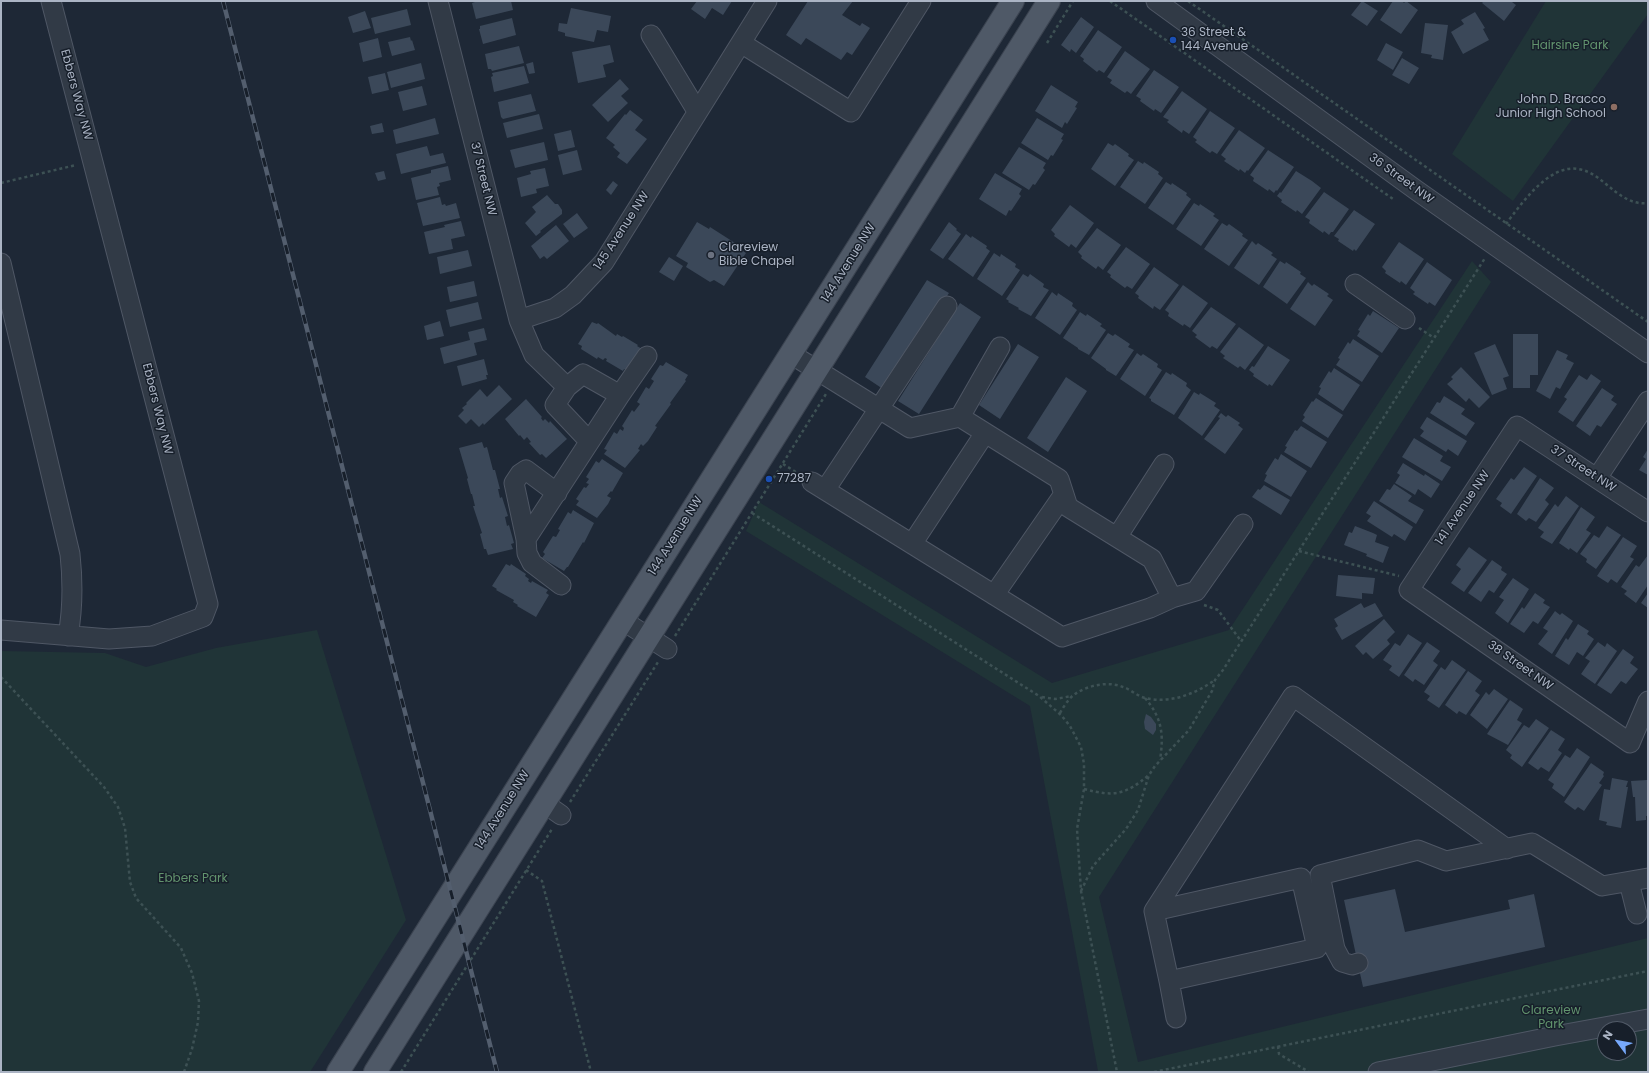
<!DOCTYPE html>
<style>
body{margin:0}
#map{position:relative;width:1649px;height:1073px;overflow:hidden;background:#1e2836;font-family:Poppins,sans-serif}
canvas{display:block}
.frame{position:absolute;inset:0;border:2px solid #abb4c4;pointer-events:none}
.north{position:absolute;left:1597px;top:1021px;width:40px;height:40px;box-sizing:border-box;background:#171f2a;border:1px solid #525b68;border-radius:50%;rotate:302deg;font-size:11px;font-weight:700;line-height:16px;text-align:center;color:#abb4c4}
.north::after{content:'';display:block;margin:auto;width:14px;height:18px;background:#77a9fc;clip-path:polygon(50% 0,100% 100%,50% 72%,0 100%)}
</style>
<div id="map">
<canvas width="1649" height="1073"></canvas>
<div class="frame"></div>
<div class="north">N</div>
</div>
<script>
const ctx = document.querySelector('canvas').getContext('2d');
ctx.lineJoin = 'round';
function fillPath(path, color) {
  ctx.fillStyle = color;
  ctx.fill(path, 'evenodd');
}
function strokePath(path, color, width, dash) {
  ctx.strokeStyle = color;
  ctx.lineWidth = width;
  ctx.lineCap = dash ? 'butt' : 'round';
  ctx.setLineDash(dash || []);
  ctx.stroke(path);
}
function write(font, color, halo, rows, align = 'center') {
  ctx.font = font + ' Poppins,sans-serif';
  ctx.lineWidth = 3;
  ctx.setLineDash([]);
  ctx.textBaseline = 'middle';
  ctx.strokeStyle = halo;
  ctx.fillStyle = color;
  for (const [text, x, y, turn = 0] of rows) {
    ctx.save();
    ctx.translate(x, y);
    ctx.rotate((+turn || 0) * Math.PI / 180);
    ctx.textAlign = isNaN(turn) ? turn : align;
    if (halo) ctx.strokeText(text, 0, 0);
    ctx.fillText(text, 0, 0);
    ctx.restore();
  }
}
const green = new Path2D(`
 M1546 1H1648V14L1513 201 1452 154Z
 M1472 261 1491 282 1099 897 1138 1062 1648 938V1072H1096L1098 1071 1030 706 746 531 759 502 1052 683 1229 630ZM1605 1029H1629V1053H1605Z
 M317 630 406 920 310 1072H1V651L105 653 146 667 216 648Z`);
const building = new Path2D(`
 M478 1H511L513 10 476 19 472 3Z
 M697 1H732L723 15 712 8 705 19 691 9Z
 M808 1H853L842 15 860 26 862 23 870 28 852 55 847 52 841 60 806 38 801 45 786 35Z
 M1362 1 1378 11 1367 26 1351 15Z
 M1393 1H1402L1404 3 1406 1 1418 10 1401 34 1380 20Z
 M1484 1H1513L1512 2 1516 5 1504 21 1482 3Z
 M571 8 611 16 608 32 597 30 594 42 565 36V33L558 31 559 23 567 24Z
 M407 9 411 25 375 34 371 18Z
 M365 11 371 28 353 33 348 17Z
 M1475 12 1485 28 1483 29 1489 40 1463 54 1451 32 1464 24 1461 20Z
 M1081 17 1094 27 1076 53 1071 49 1070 52 1061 45Z
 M512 18 516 35 483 44 479 29H480V26Z
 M1425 23 1448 25 1443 60 1431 58 1432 55 1421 53Z
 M1098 30 1122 47 1104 73 1099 70 1097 72 1083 61 1084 59 1080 56Z
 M410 37 411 41 412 40 415 50 392 56 388 42Z
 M378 38 382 57 363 62 359 43Z
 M1386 43 1403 52 1393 70 1377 60Z
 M610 45 614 62 603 65 606 77 578 83 572 52Z
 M519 46 524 63 492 71 491 69H488L485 54Z
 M1125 51 1150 69 1131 94 1127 91 1125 93 1110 83 1112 80 1107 77Z
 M1402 58 1419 68 1409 84 1392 75Z
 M533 62 535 73 529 74 526 64Z
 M421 63 425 79 391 88 387 72Z
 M524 66 529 83 494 92 491 77 493 76 492 73Z
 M1154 70 1179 87 1161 113 1155 109 1154 111 1140 101 1141 99 1136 96Z
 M385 73 389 90 372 94 368 77Z
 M620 79 629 89 621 96 628 103 608 122 592 105Z
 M1051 85 1078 102 1075 107 1077 108 1067 124 1065 122 1062 128 1035 111Z
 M422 86 427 105 403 111 398 92Z
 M1182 91 1207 109 1189 134 1183 130 1182 133 1167 122 1169 120 1163 117Z
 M531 94 536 111 503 119 501 117 498 102Z
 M630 110 643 120 635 130 647 139 627 164 617 157 620 153 613 147 615 145 606 138 625 114 626 115Z
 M1210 111 1235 128 1217 154 1212 151 1210 153 1195 142 1197 140 1193 137Z
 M539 114 543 129 507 138 503 123Z
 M435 118 439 134 396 144 393 130Z
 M1037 118 1064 134 1061 139 1063 140 1053 156 1051 155 1048 160 1021 143Z
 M382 123 384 132 372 134 370 126Z
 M571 130 575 147 558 151 554 134Z
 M1239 130 1265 148 1248 171 1247 170 1245 173 1240 169 1239 171 1224 161 1226 159 1221 155Z
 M544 142 548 160 515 168 510 150Z
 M1108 143 1113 146 1115 144 1129 154 1128 156 1134 160 1115 186 1091 169Z
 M427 146 430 156 443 153 446 163 401 174 396 154Z
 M1019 147 1046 163 1043 168 1045 170 1035 185 1033 184 1029 190 1002 173Z
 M577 150 582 170 563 175 558 155Z
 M1268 150 1294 167 1277 191 1276 190 1274 193 1269 189 1268 191 1253 181 1254 178 1250 175Z
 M1138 161 1143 164 1144 162 1159 172 1158 174 1163 178 1145 204 1120 187Z
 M448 166 451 180 439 183 440 186 437 187 439 195 416 200 411 178 431 173V170Z
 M545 168 549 186 536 189 537 193 521 197 517 178 531 174 530 171Z
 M384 171 386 179 378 181 375 173Z
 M1296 171 1312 181 1321 188 1302 214 1297 210 1296 212 1281 202 1282 200 1277 196 1280 192 1281 193Z
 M995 173 1022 189 1019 194 1021 196 1011 211 1009 210 1006 216 979 199Z
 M613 181 618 185 611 195 606 190Z
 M1166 182 1171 185 1172 183 1187 193 1186 195 1191 199 1173 225 1148 208Z
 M1324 192 1349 209 1333 232H1331L1329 235 1324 231 1323 233 1309 223 1310 220 1305 217Z
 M547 195 555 204H558L562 210V214L540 231 541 232 536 236 525 223 536 212 532 207Z
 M440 197 442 205 445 204 446 206 456 203 460 218 423 226 417 203Z
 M1194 203 1199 206 1200 204 1215 214 1213 216 1219 220 1201 246 1176 229Z
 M1070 205 1094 223 1076 248 1071 244 1069 247 1054 236 1055 234 1051 230Z
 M1354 210 1375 224 1356 251 1354 249 1353 251 1338 241 1339 239 1334 236Z
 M577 213 588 228 574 238 563 224Z
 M461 221 465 236 451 239 453 249 429 254 424 232 445 227 444 225Z
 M697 222 709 229 710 227 735 243 734 245 746 253 724 286 714 280 710 282 686 267 688 263 676 256Z
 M949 222 957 229 956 230 961 234 943 259 930 250Z
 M1222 223 1227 226 1229 224 1243 234 1242 236 1248 240 1229 266 1204 249Z
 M556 225 569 241 547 259 544 256 540 259 531 246Z
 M1097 228 1121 245 1103 270 1098 266 1096 269 1081 258 1082 256 1078 252Z
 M966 234 971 238 972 236 987 246 986 248 990 251 973 277 948 259Z
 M1252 241 1256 245 1258 243 1273 253 1271 255 1277 259 1259 285 1234 268Z
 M1399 242 1424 259 1406 285 1401 281 1400 283 1385 273 1386 271 1382 267Z
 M1126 247 1150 264 1132 289 1127 286 1125 288 1110 277 1111 275 1107 272Z
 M468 250 472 266 440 274 437 257Z
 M994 253 1000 257 1001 254 1016 264 1015 267 1020 270 1002 296 977 279Z
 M669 257 683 266 674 281 659 272Z
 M1280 261 1285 264 1286 262 1301 272 1300 274 1306 278 1287 304 1263 287Z
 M1427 262 1452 280 1435 306 1429 302 1428 304 1413 294 1415 292 1410 288Z
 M1154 267 1179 285 1160 310 1154 306 1153 309 1138 298 1139 296 1135 293Z
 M1023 274 1028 277 1030 274 1044 284 1043 287 1049 290 1031 316 1018 309 1019 308 1008 302 1009 301 1006 299Z
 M927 280 949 293 886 391 865 377Z
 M474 281 477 296 450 302 447 287Z
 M1308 282 1312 286 1314 284 1329 294 1327 296 1333 300 1315 326 1290 309Z
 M1183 285 1208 303 1190 328 1184 324 1183 326 1168 316 1169 313 1165 310Z
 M1052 292 1057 296 1058 293 1073 303 1072 306 1077 310 1060 335 1035 318Z
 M478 302 482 319 450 327 446 310Z
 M960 303 981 317 919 414 898 401Z
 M1211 307 1236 324 1217 349 1212 346 1210 348 1195 337 1197 335 1192 331Z
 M1373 311 1399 328 1382 353 1357 336 1360 331 1358 330 1368 314 1370 316Z
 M1080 312 1086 316 1087 314 1102 324 1100 326 1106 330 1089 355 1078 349V348L1063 338Z
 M440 321 444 336 427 340 424 326Z
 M592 322 597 324 598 323 616 336 617 334 622 337 623 336 638 345 637 346 642 349 628 371 624 369 623 371 606 361 607 359 605 358 603 360 598 357 597 359 581 349 582 346 578 344Z
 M1239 327 1264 345 1245 370 1240 366 1238 368 1223 358 1225 356 1220 352Z
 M484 328 487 340 474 343 477 355 444 364 440 348 470 340 468 332Z
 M1108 333 1113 336 1115 334 1130 344 1128 347 1134 350 1116 376 1106 370V369L1091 358Z
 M1513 334H1538V375H1530V388H1513Z
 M1353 339 1379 356 1362 382 1336 365 1340 359 1338 358 1348 342 1350 344Z
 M1018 344 1039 357 1000 419 979 405Z
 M1495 344 1509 376 1503 378 1507 389 1492 395 1474 353Z
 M1268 346 1290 360 1272 386 1269 384 1268 386 1253 376 1254 374 1249 370 1252 366 1254 367Z
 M1557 350 1568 355 1566 359 1574 363 1560 389 1556 387 1550 399 1536 391Z
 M1137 353 1141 356 1143 354 1158 364 1157 367 1162 370 1145 396 1120 379Z
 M484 359 488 375H486L487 379 462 386 457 366Z
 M666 362 688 375 685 380 686 381 670 403 671 404 655 426 657 427 648 441 643 446 641 444 638 449 640 450 625 468 604 454 607 450 604 449 614 432 617 434 620 429 623 431 624 428 622 426 632 410 634 412 640 404 637 402 646 387 649 389 654 381 651 379 660 365 663 366Z
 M1461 367 1490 397 1479 408 1469 398 1466 402 1447 384 1453 379 1451 377Z
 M1334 368 1360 385 1343 411 1318 394 1321 388 1319 387 1329 371 1331 373Z
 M1166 372 1171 375 1172 373 1187 383 1186 386 1191 390 1174 415 1151 401V399L1149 398Z
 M1591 374 1601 381 1573 422 1558 412 1567 399 1564 397 1579 375 1587 380Z
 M1066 377 1087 391 1048 452 1027 438Z
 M499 385 512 399 484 425 483 423 479 427 471 419 466 424 458 416 464 410 462 408 467 404 466 403 480 389 487 397Z
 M1602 388 1614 396 1611 400 1617 404 1601 427 1597 425 1590 436 1576 426Z
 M1194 392 1199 395 1200 393 1216 403 1214 406 1220 410 1202 436 1178 418Z
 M1444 396 1465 409 1461 414 1475 423 1466 436 1430 413 1437 402 1440 403Z
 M1316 398 1343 415 1328 438 1302 421 1305 417 1303 415 1312 401 1313 402Z
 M526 399 542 417 541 418 543 421 545 419 549 423 550 421 567 439 546 458 542 454 540 455 529 443 531 442 527 437 524 440 520 435 519 436 505 419Z
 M1221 413 1226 417 1228 415 1240 423 1238 425 1243 429 1225 454 1204 439 1220 418 1218 417Z
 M1427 417 1467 441 1458 456 1448 449 1446 452 1420 436 1424 431 1420 428Z
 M1301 426 1327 442 1311 468 1284 452 1287 447 1285 446 1295 430 1297 431Z
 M1414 438 1443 456 1440 461 1451 467 1442 481 1402 457Z
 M482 442 484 448 487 447 493 470H495L500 489H498L500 498 502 497 508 516 505 517 507 526 509 525 514 543 511 544 513 549 488 555 486 549H484L480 534 482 533 473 506H475L472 494H471L467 479 468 478 459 448Z
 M1648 449V475L1639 470 1646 459 1643 457Z
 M1281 454 1307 471 1291 497 1264 481 1267 475 1265 474 1275 458 1278 460Z
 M602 459 623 473 612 492 611 491 607 496 611 498 608 504 597 518 576 505 579 501 576 499 584 487 586 488 589 484 586 483 589 479 586 477 596 461 599 463Z
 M1403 463 1424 476 1425 474 1440 484 1431 498 1418 489 1415 495 1412 493 1395 483 1400 475 1397 473Z
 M1524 467 1537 476 1511 514 1500 506 1502 503 1496 499 1511 478 1514 480Z
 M1540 478 1554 488 1545 500 1549 504 1536 522 1529 518 1526 521 1517 514Z
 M1394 484 1412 496 1408 501 1424 510 1416 524 1379 501 1387 489 1390 490Z
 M1264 485 1290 500 1281 515 1252 497 1258 489 1260 490Z
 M1566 496 1579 506 1552 544 1540 537 1544 532 1538 528 1555 504 1558 507Z
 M1374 501 1413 527 1405 541 1394 534 1392 537 1367 521 1371 516 1366 513Z
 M1581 507 1595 517 1586 530 1591 533 1577 553 1570 548 1569 550 1559 543Z
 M573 510 594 523 584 543 583 542 568 567H567L564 571 542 558 545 554 543 552 553 536 556 537 560 530 558 529 568 512 571 514Z
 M1355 526 1373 533 1377 535 1375 542 1389 547 1383 563 1366 556 1367 554 1344 545 1349 532 1352 533Z
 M1607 526 1621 535 1596 569 1586 562 1587 559 1580 554 1594 535 1599 538Z
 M1623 537 1637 546 1630 557 1634 559 1617 583 1611 579 1608 583 1597 576Z
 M1469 547 1487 560 1464 592 1451 583 1461 569 1456 565Z
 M1648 555V585L1636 603 1624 594 1627 591 1621 587 1636 565 1639 567Z
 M1492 560 1502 567 1501 570 1507 574 1494 593 1489 590 1481 602 1468 593Z
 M506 564 510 566 511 564 526 574 525 576 529 579 528 581 531 583 532 581 548 590 546 593 549 595 536 617 517 606 518 605 513 602 514 600 496 590 497 589 492 586Z
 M1338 575 1375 578 1373 594 1362 593V599L1336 596Z
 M1513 578 1529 589 1508 623 1495 613 1504 600 1499 597Z
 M1535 593 1545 600 1543 603 1550 607 1538 624 1533 621 1524 633 1510 624 1522 607 1524 609Z
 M1648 593V608L1641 603Z
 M1361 603 1364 608 1375 603 1383 616 1342 640 1335 628 1338 626 1334 619Z
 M1555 611 1560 615 1562 613 1573 621 1552 654 1538 644 1548 631 1543 628Z
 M1384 619 1395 632 1387 640 1390 644 1373 659 1366 652 1363 655 1355 646Z
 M1578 624 1589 631 1587 634 1594 639 1583 656 1577 652 1569 665 1555 656 1566 638 1568 640Z
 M1408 634 1422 643 1399 677 1389 670 1392 666 1383 660 1395 643 1400 646Z
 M1427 642 1440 651 1433 661 1438 665 1424 685 1415 679 1413 682 1404 675Z
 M1598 642 1605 647 1607 643 1617 651 1595 684 1581 674 1590 661 1585 658Z
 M1623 649 1634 657 1630 663 1638 669 1626 684 1621 681 1611 694 1597 685Z
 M1452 660 1466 670 1439 708 1427 700 1430 696 1424 692 1441 667 1445 670Z
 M1468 671 1482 681 1475 691 1480 695 1466 715 1459 711 1457 714 1445 705Z
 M1494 689 1508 699 1487 729 1470 715 1486 692 1489 695Z
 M1510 700 1523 709 1517 720 1522 723 1508 745 1487 734Z
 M1146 714 1151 717 1156 724V730L1153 735 1145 729 1144 722Z
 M1536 719 1549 728 1522 767 1510 758 1512 755 1506 750 1524 725 1529 728Z
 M1551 730 1565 739 1558 750 1562 753 1549 772 1541 767 1538 770 1528 763Z
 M1577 748 1590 757 1564 797 1552 788 1554 784 1548 780 1565 755 1570 758Z
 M1591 763 1604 772 1603 775 1604 776 1599 783 1602 785 1584 811 1578 807 1575 810 1564 802Z
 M1612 778 1628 781 1626 787H1628L1621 828 1606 825 1607 822 1599 820 1604 789 1610 790Z
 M1647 780 1648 816H1646V820L1636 821 1635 797H1633L1631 781Z
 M1395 889 1405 932 1510 909 1508 900 1534 894 1545 947 1363 987 1344 900Z`);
const path = new Path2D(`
 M1110 1 1393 199
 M1188 1 1648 322
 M1047 43 1073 1
 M1 183 76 165
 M1506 224C1521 204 1549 164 1578 169 1592 171 1602 181 1612 189 1622 197 1634 205 1648 203
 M1419 328 1434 338
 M783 464 799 474
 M752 513 1039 696 1061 715 1070 726 1081 747 1084 764V789L1077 829 1081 891 1117 1072
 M1299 551 1399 576
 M1204 605 1218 610 1241 641
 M675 636 826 394
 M1 677 104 787 118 807 125 828 130 882 136 898 181 948 192 973 199 1001 198 1022 192 1049 184 1072
 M1042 697 1055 699 1072 696
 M1145 698C1162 718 1164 734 1160 760
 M1060 713C1064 706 1069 698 1075 694 1088 685 1109 681 1123 687 1130 689 1137 696 1145 698 1170 704 1195 694 1215 680
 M1084 789C1114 797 1125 795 1149 775
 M570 802 658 662
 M526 870 542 881 591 1072
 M1081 891 1093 866 1126 829 1138 810 1149 775 1155 766 1189 730 1212 691 1215 680 1223 670 1485 258
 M1278 1046 1279 1054 1309 1072
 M401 1072 552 829
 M1154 1072 1648 971`);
const minor = new Path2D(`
 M438 1 519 320 534 355 567 387 583 374 620 395 526 539 527 553 532 563 561 585
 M1156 1 1416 190 1648 353
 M651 35 697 111
 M741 43 851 112 921 1
 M1 263 70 554C73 582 73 608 68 636
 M1355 284 1405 319
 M519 320 555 308 573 295 604 262 767 1
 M791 354 910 428 960 417 1059 479 1068 507 1152 559 1172 598 1150 608 1062 637 812 482
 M567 387 555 405 589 441
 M620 395 647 356
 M960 417 1000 347
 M1597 478 1648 401
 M825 490 947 306
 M1648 512 1517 426 1409 590 1630 743 1648 701
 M1117 537 1164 464
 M526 539 514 483 520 474 526 470 557 493
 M912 544 985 433
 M994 595 1064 494
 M1172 598 1196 591 1243 524
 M622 620 667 649
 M1 630 109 639 152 636 203 617 208 604 51 1
 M544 803 561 815
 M1629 882 1637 914
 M1154 911 1301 878 1317 948 1169 981 1154 911 1293 696 1507 849
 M1358 963 1352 965 1342 962 1335 949 1320 875 1418 850 1446 861 1532 843 1602 886 1648 878
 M1169 981 1176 1018
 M1378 1072 1555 1036 1648 1019`);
const major = new Path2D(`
 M338 1072 1013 1
 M375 1072 1049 1`);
const rail = new Path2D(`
 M223 1 497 1072`);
const markers = [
 [1173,40,4,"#1a4fb4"],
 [1614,107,4,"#8d6e63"],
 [711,255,4,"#6b7280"],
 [769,479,4,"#1a4fb4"]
];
const poiNames = [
 ["36 Street &",1181,33],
 ["144 Avenue",1181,47],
 ["John D. Bracco",1606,100,"right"],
 ["Junior High School",1606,114,"right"],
 ["Clareview",719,248],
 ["Bible Chapel",719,262],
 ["77287",777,479]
];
const parkNames = [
 ["Hairsine Park",1570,46],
 ["Ebbers Park",193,879],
 ["Clareview",1551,1011],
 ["Park",1551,1025]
];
const streetNames = [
 ["Ebbers Way NW",76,95,75],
 ["37 Street NW",483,179,76],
 ["36 Street NW",1401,179,36],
 ["145 Avenue NW",622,231,-57],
 ["144 Avenue NW",849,263,-58],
 ["Ebbers Way NW",157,409,76],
 ["37 Street NW",1583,469,33],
 ["141 Avenue NW",1463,508,-56],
 ["144 Avenue NW",676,536,-58],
 ["38 Street NW",1520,666,35],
 ["144 Avenue NW",503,810,-58]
];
fillPath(green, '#203437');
fillPath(building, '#3b4859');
strokePath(minor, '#4f5765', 21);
strokePath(major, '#3b4350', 24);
strokePath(path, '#3d5154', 2.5, [3, 3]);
strokePath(minor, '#313a46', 19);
strokePath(major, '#4f5967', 22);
strokePath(rail, '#535e6e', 4.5);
strokePath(rail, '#171f2a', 3, [9]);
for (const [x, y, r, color] of markers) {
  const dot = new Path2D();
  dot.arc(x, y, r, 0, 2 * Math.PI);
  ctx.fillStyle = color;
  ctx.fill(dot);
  strokePath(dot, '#171f2a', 1.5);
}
write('12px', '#abb4c4', '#171f2a', poiNames, 'left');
write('12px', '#62946e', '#171f2a', parkNames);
write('12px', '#abb4c4', '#171f2a', streetNames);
</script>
